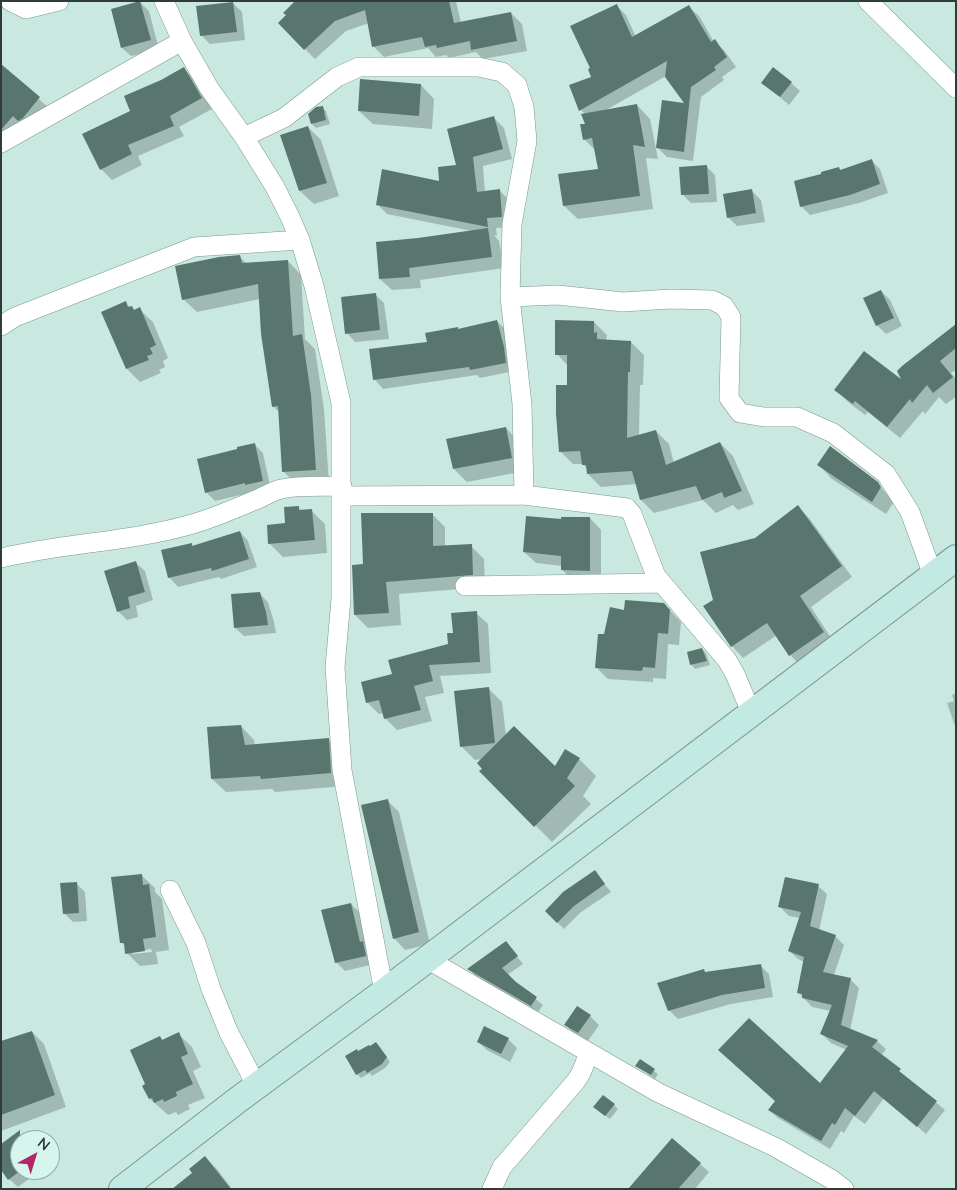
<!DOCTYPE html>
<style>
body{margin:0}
#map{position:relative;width:957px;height:1190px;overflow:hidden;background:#c9e9e0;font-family:Lato,sans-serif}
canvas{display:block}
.frame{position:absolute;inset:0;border:2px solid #2f3c39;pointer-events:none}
.north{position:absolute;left:10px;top:1130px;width:50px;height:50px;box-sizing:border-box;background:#d6f6ed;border:1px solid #93aca5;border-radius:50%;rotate:39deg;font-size:14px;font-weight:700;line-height:20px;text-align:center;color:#2f3c39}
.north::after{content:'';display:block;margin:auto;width:18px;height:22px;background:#b12868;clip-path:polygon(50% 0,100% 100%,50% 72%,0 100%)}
</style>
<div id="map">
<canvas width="957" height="1190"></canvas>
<div class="frame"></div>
<div class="north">N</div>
</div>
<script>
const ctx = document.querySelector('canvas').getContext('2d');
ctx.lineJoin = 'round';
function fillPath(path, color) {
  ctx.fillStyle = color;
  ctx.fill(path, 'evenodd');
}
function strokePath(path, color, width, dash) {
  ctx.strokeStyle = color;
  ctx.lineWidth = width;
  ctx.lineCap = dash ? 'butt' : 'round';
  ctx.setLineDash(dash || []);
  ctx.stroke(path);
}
const shadow = new Path2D(`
 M297 1H456L461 23 511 13 522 24 527 51 483 59 476 52 449 58 446 55 436 57 428 48 384 57 373 46 369 23 346 31 315 59 305 49Z
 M140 2 149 11 159 49 131 56 122 48Z
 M233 3 242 12 245 40 210 44 201 35Z
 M616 5 626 15 636 37 689 7 699 16 714 42 724 50 736 67 722 77 724 80 701 97 693 161 667 157 658 148 686 104 666 76 606 110 637 105 650 119 658 159 646 158 653 209 578 219 564 206 599 170 595 150 584 139 586 125 585 114 581 110Z
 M1 66 49 108 1 147Z
 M184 69 194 79 212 109 179 127 184 136 138 156 142 165 112 180 101 169 84 135 132 111 161 81Z
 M763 83H791L800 91 789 105Z
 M421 85 434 99 432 129 373 124 359 111Z
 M322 107 326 111 330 124 316 128 312 124 310 114Z
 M494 118 504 128 512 159 483 166 485 192 500 191 510 201 511 227 496 228 497 236 494 235 499 241 504 268 420 280 421 288 392 290 380 279 418 240 472 231 387 214 377 204 441 182 458 166Z
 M308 127 321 140 339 196 314 204 300 191 282 135Z
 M872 161 880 169 888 193 859 203 810 215 801 206 823 175 839 169 841 171Z
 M707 167 715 175 717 202 691 203 682 194Z
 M752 191 761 200 765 222 737 226 728 217Z
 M240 257 247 264 288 261 301 275 305 339 315 349 324 409 329 483 297 485 283 471 280 413 273 406 260 299 197 312 183 299Z
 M881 291 890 300 902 326 886 334 877 325Z
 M375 294 384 303 389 339 355 342 347 333Z
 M125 303 135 311 139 309 153 322 168 358 163 361 165 367 159 370 161 373 140 382 127 369 102 313Z
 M497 321 506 330 514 371 480 378 477 375 383 389 375 380 371 350 428 343 459 330Z
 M594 322 607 335 606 341 631 342 644 355 643 385H640L639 436 656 431 669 444 674 463 720 443 733 456 754 504 738 510 733 505 716 513 703 500 654 513 641 500 637 484 601 487 588 474V470L583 464H573L560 451 568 387V366L557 354Z
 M956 325V370L951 373 956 379V397L946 404 939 397 925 414 923 411 900 438 868 412 865 415 848 402 836 390 904 383Z
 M506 428 519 442 525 471 467 482 454 469Z
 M255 445 263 453 271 490 254 492 215 501 206 492Z
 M819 465 877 483 894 502 886 514 832 479Z
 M298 507 302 511 311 510 325 524 327 553 283 557 269 543Z
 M798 507 809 518 852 577 811 607 835 644 801 666 790 655 777 635 743 658 732 646 705 607 715 600 755 539Z
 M432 514 445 527V547L471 546 484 559 485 587 399 594 401 625 368 628 355 615 364 565Z
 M590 518 601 530V582L574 581 562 570V566L536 563 524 552 562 520Z
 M240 532 248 541 257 567 221 579 219 577 178 587 170 578 163 551 191 544 194 546Z
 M136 563 145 571 153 600 136 606 138 617 127 620 118 611Z
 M259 593 268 602 274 622 276 633 244 636 235 628Z
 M664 604 681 622 679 645 668 644 666 679 653 678V682L608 679 597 668 625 611Z
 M476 613 488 624 491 673 440 676 444 693 425 697 432 721 397 730 385 718 384 713 379 714 367 702 393 675 449 645 454 634Z
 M702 649 706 653 710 665 695 669 691 664Z
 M488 688 502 702 506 736 555 768 579 759 596 776 583 796 591 804 552 842 481 771 484 769 483 759 475 760 462 747 455 692Z
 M956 693V729L947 703 954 701 952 695Z
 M241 726 254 740 255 746 328 739 341 753 344 786 275 792 272 789 226 792 212 779Z
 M387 800 399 812 430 944 405 950 394 938Z
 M595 872 611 892 581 912 564 929 546 911Z
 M141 875 155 888V892L162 899 169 950 156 952 158 964 140 966 127 953 126 947 121 942ZM151 949 152 952 133 954 131 952Z
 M76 883 85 892 87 921 73 922 64 913Z
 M818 886 827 894 819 931 835 936 844 945 834 975 850 979 859 988 850 1030 877 1041 886 1049 881 1056 945 1110 926 1134 884 1098 865 1124 854 1116 844 1133 841 1131 830 1149 778 1118 769 1110 820 1085 847 1050 831 1043 822 1034 831 1011 812 1007 798 992 804 962 798 959 789 951 800 918 789 916 780 907Z
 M351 904 360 913 374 964 345 971 336 962Z
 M506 943 523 964 507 975 543 1005 538 1012 476 976 469 969Z
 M760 965 769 974 773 997 731 1004 678 1019 669 1010 706 973Z
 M590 1016 599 1025 588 1041 574 1034 566 1025Z
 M32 1032 44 1044 66 1107 1 1131V1067Z
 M178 1034 192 1047 201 1067 193 1071 205 1098 188 1105 190 1109 178 1115 176 1112 168 1115 150 1099 144 1086 147 1085 160 1038 163 1040Z
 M508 1039 517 1048 510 1062 487 1050 478 1042Z
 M380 1048 390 1062 385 1068 372 1076 370 1073 361 1078 357 1074 359 1052Z
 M640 1061 658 1074 655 1079 637 1066Z
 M614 1105 618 1109 610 1119 594 1107Z
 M18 1133 26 1140H20V1170H41L18 1187 9 1179Z
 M205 1158 217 1169 232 1189H178L193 1173Z
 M700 1164 709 1172 695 1189H629Z`);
const building = new Path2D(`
 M140 1 151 40 121 48 111 9Z
 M295 1H449L454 23 511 12 517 41 471 50 470 41 437 48 436 45 425 47 422 37 372 47 365 10 335 21 304 50 278 23 286 15 283 13Z
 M233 2 237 32 200 36 196 6Z
 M617 4 632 37 689 5 711 42 715 39 727 57 714 67 716 70 691 87 684 152 656 148 662 100 684 103 665 77 667 61 579 111 569 85 591 77 588 69 590 68 570 26Z
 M1 64 40 97 23 118 18 121 13 116 1 130Z
 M184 67 202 98 170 116 174 126 128 145 132 154 100 170 82 134 130 111 124 96 161 80Z
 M773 67 792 82 780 97 761 83Z
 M360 79 421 84 419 116 358 111Z
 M637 104 645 147 633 145 640 196 563 206 558 174 598 169 592 138 583 140 580 124H585L581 114Z
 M323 106 326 120 311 124 308 114 316 107Z
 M494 116 503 149 473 157 477 192 500 189 502 217 487 218 488 227 376 205 382 169 439 181 438 167 456 165 447 129Z
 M308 126 327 183 299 191 280 135Z
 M872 159 880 184 850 195 800 207 794 181 821 174V172L839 167 840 170Z
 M707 165 709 194 681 195 679 167Z
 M752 189 756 213 727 218 723 194Z
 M488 228 492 257 409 268 410 277 379 279 376 242 418 238Z
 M240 255 242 263 288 260 293 336 302 334 311 395 316 470 282 472 278 406 272 407 261 334 258 284 182 300 175 266 219 257Z
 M881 290 894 318 876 326 863 298Z
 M376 293 380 330 345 334 341 297Z
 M126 301 128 307 132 306 134 310 140 307 156 345 150 348 153 354 147 356 149 360 126 369 101 312Z
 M497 320 504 347 506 363 470 370 469 367 373 380 369 349 427 342 425 333 458 327V329Z
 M555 320 594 321V333L597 332V339L631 341 630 372H628L627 438 656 430 666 465 720 442 742 491 724 498 722 492 702 500 696 486 640 500 632 471 587 474 586 465H582L580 451 559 452 556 414V385H567V355H555Z
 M956 324V348L940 361 953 377 933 393 927 385 912 403 910 399 887 427 855 401 853 404 834 390 864 351 901 379 897 371 902 366Z
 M506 427 512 458 453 469 446 439Z
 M255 443 263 481 245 485V483L205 493 197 459 237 449V447Z
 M830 446 878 482 881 487 872 502 817 465Z
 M798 505 842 566 800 596 824 632 789 656 767 623 731 647 703 606 713 600 700 552 755 538Z
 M299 506V510L312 509 315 540 268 544 267 525 285 523 284 507Z
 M361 513H433V546L472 544 473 575 386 582 389 613 354 615 352 565 363 564Z
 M526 516 561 519V517H590V571L561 570V556L523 552Z
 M240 531 249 559 212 571 211 568 168 578 161 550 192 543V546Z
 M136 561 145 592 128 597 130 608 117 612 104 571Z
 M260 592 266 612 268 625 234 628 231 594Z
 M625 600 664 603 670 610 668 634 658 633 655 668 643 667 642 671 595 668 598 634H604L610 607 624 610Z
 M477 611 480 662 429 665 433 681 414 686 421 710 384 719 379 700 366 703 361 682 392 674 388 660 448 644 447 633H453L451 613Z
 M702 648 707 661 690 665 687 652Z
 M489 687 495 743 460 747 454 691Z
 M241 725 245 745 329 738 331 773 261 779 260 776 211 779 207 727Z
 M514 726 555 766 565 749 580 758 567 778 575 786 534 827 479 771 482 769 477 763Z
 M388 799 419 932 393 939 361 805Z
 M595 870 605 884 574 906 557 923 545 911 563 892Z
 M142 874 143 885 149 884 156 937 143 939 145 951 125 954 124 943H120L111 877Z
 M785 877 819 884 810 926 836 935 823 972 851 978 841 1025 878 1040 872 1047 901 1069 899 1071 937 1101 917 1127 874 1091 855 1116 845 1108 835 1125 832 1123 821 1141 768 1110 775 1101 718 1050 749 1018 820 1083 848 1046 820 1034 832 1005 802 998V994L797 993 804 957 788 951 801 912 778 907Z
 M77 882 79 913 63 914 60 883Z
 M351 903 360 942 363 941 366 956 335 963 321 910Z
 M506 941 518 956 502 968 516 982 537 997 531 1006 467 969Z
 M761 964 765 988 722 995 668 1011 657 983 704 969 705 972Z
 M577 1006 591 1015 578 1033 564 1025Z
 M484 1026 509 1038 501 1054 477 1042Z
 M32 1031 55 1095 1 1115V1041Z
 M179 1032 188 1054 181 1057 193 1084 176 1092 177 1096 164 1102 163 1099 154 1103 152 1098 149 1099 142 1086 145 1084 130 1050 160 1036 162 1040Z
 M376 1042 387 1057 382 1064 367 1073 365 1070 356 1075 345 1056 357 1049 358 1051 369 1045 370 1046Z
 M640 1059 655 1069 651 1075 635 1066Z
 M603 1095 615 1104 605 1116 593 1107Z
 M20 1130V1171L8 1180 1 1170V1144Z
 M672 1138 701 1163 678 1189H628Z
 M205 1156 231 1189H172L192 1173 189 1169Z`);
const minor = new Path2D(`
 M10 1 26 9 59 1
 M164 1 182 41 209 88 244 137 275 187 290 217 300 240 314 286 341 403V599L335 667 342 770 384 992
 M868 1 956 88
 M244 137 284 118 337 77 359 67H478L502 72 517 85 524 107 527 141 512 224 510 297 522 404 524 495
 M1 143 182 41
 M510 297 558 295 623 302 671 299 712 300 724 306 731 317 729 398 740 413 764 417H797L833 433 886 474 910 512 933 575
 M1 326 15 317 194 247 300 240
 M342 496 524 495 627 508 632 514 656 576 727 660 735 674 751 712
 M1 558C63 543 128 542 189 525 211 519 232 510 253 501 262 498 272 491 281 489 301 485 322 487 342 486
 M465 586 662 583
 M170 890 196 943 211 989 229 1033 250 1073 255 1087
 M427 959 659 1093 775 1147 831 1179 844 1189
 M492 1189 502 1167 576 1081 581 1073 589 1053`);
const secondary = new Path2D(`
 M122 1189 239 1099 384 992 956 558`);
fillPath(shadow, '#0003');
fillPath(building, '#59766e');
strokePath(minor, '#799790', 20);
strokePath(secondary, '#799790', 28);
strokePath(minor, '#fff', 19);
strokePath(secondary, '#c2eae2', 26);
</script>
